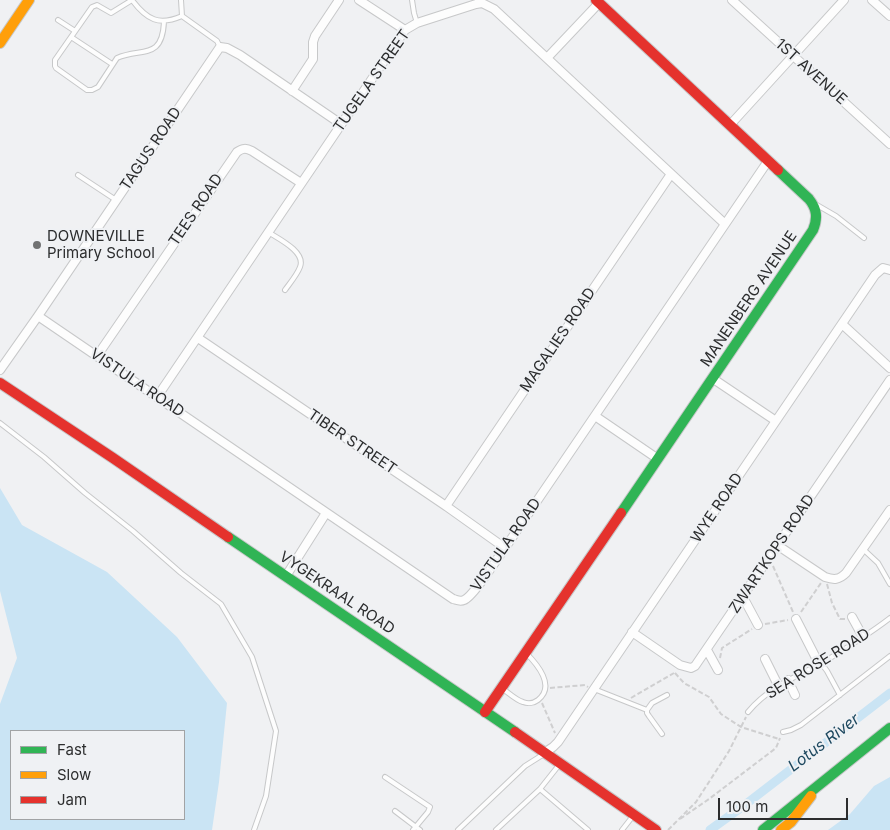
<!DOCTYPE html>
<style>
body{margin:0}
#map{position:relative;width:890px;height:830px;overflow:hidden;background:#f0f1f3;font-family:Inter,sans-serif}
canvas{display:block}
.legend{position:absolute;left:10px;top:730px;width:175px;height:90px;box-sizing:border-box;background:#eff1f4;border:1px solid #a1a3a5;margin:0;padding:6px 9px;list-style:none;font-size:15px;color:#2c2d2e}
.legend li{display:flex;align-items:center;gap:10px;height:25px}
.legend b{width:25px;border:1px solid #a1a3a5}
.scale{position:absolute;left:718px;top:798px;width:130px;height:22px;box-sizing:border-box;border:2px solid #2c2d2e;border-top:0;padding-left:6px;font-size:15px;line-height:18px;white-space:nowrap;color:#2c2d2e;-webkit-text-stroke:4px #eff1f4;paint-order:stroke}
</style>
<div id="map">
<canvas width="890" height="830"></canvas>
<ul class="legend">
<li><b style="height:6px;background:#30b455"></b>Fast</li>
<li><b style="height:6px;background:#ff9f0a"></b>Slow</li>
<li><b style="height:6px;background:#e5322d"></b>Jam</li>
</ul>
<div class="scale">100 m</div>
</div>
<script>
const ctx = document.querySelector('canvas').getContext('2d');
ctx.lineJoin = 'round';
function fillPath(path, color) {
  ctx.fillStyle = color;
  ctx.fill(path, 'evenodd');
}
function strokePath(path, color, width, dash) {
  ctx.strokeStyle = color;
  ctx.lineWidth = width;
  ctx.lineCap = dash ? 'butt' : 'round';
  ctx.setLineDash(dash || []);
  ctx.stroke(path);
}
function write(font, color, halo, rows, align = 'center') {
  ctx.font = font + ' Inter,sans-serif';
  ctx.lineWidth = 4;
  ctx.setLineDash([]);
  ctx.textBaseline = 'middle';
  ctx.strokeStyle = halo;
  ctx.fillStyle = color;
  for (const [text, x, y, turn = 0] of rows) {
    ctx.save();
    ctx.translate(x, y);
    ctx.rotate((+turn || 0) * Math.PI / 180);
    ctx.textAlign = isNaN(turn) ? turn : align;
    if (halo) ctx.strokeText(text, 0, 0);
    ctx.fillText(text, 0, 0);
    ctx.restore();
  }
}
const water = new Path2D(`
 M0 488 22 525 107 572 177 637 227 703 219 782 212 830H0V704L17 658 0 591ZM184 731V819H11V731Z
 M890 777V830H828L850 814 874 786Z`);
const canal = new Path2D(`
 M710 830 746 804 890 693`);
const path = new Path2D(`
 M773 566 793 612
 M827 584 832 603 840 619H845
 M801 612 821 583
 M765 624 788 620
 M720 658 722 648 752 629
 M675 673 684 683 709 697 721 714 741 727 779 739
 M550 688 585 685 588 687
 M631 698 674 673
 M542 703 555 733
 M680 819 709 799 776 748 780 738
 M668 830 696 802 729 751 746 717`);
const lane = new Path2D(`
 M132 0 111 13 97 5 92 7 55 60V66L56 68 87 90H92L98 87 117 58C141 47 162 61 164 22
 M132 0C147 20 159 26 182 16
 M181 0 182 16
 M412 0 414 13 417 23
 M182 16 217 41 220 47
 M58 20 75 31
 M71 37 112 64
 M78 175 116 200
 M817 205 836 216 864 238
 M268 232C279 239 306 252 300 267 297 275 290 283 285 290
 M0 423 44 457 85 493 133 531 181 573 221 604 252 657 276 731 266 796 254 830
 M863 549 878 563 890 584
 M821 663 827 671 840 695
 M503 689C509 693 516 700 523 702 528 704 534 703 538 700 556 686 537 664 526 653
 M594 689 647 710
 M748 712C768 688 795 677 822 663 845 649 868 635 890 618
 M783 732 791 730 801 725 890 656
 M662 734 649 716 647 713V710L652 703 667 695
 M559 765 540 789 588 830
 M385 777 430 807 428 812 413 830
 M395 811 420 830
 M458 830 525 766 544 754
 M496 830 540 789
 M622 830 633 816`);
const street = new Path2D(`
 M359 0 405 30
 M732 0 890 144
 M872 0 890 16
 M547 58 599 3
 M292 91 313 59V42L315 36 339 0
 M730 125 844 0
 M38 316 453 599C457 600 460 602 464 600 473 597 498 557 505 548L768 161
 M842 324 890 368
 M198 338 446 506 505 548
 M97 356 237 152C243 148 246 148 252 151L301 183
 M0 370 38 316 220 47 227 48 240 55 341 124
 M712 378 776 421
 M157 397 405 30 417 23 476 4 482 3 494 9 725 224
 M595 416 658 459
 M446 506 671 174
 M777 545 825 577C834 580 839 580 846 573L890 510
 M286 576 326 513
 M743 597 758 625
 M852 617 863 637
 M796 619 816 658 821 663
 M632 632 680 665 691 668 695 666 890 380
 M707 650 718 670
 M765 659 778 685
 M788 680 795 695
 M544 753 553 747 558 742 875 275 883 268 890 270`);
const fast = new Path2D(`
 M621 513 813 230C818 218 817 209 809 199L778 170
 M228 537 515 732
 M763 830 890 728`);
const slow = new Path2D(`
 M0 43 29 0
 M781 830 791 822 811 796`);
const jam = new Path2D(`
 M596 0 778 170
 M0 383 113 458 228 537
 M485 712 621 513
 M515 732 656 830`);
const markers = [
 [37,245,5,"#717273"]
];
const streetNames = [
 ["1ST AVENUE",811,72,42],
 ["TUGELA STREET",372,81,-55],
 ["TAGUS ROAD",151,149,-56],
 ["TEES ROAD",196,210,-56],
 ["MANENBERG AVENUE",749,299,-56],
 ["MAGALIES ROAD",558,340,-56],
 ["VISTULA ROAD",137,383,34],
 ["TIBER STREET",352,442,34],
 ["WYE ROAD",717,508,-56],
 ["VISTULA ROAD",506,545,-55],
 ["ZWARTKOPS ROAD",772,554,-56],
 ["VYGEKRAAL ROAD",337,593,34],
 ["SEA ROSE ROAD",818,664,-32]
];
const poiNames = [
 ["DOWNEVILLE",47,236],
 ["Primary School",47,253]
];
const waterNames = [
 ["Lotus River",824,743,-37]
];
fillPath(water, '#cae4f4');
strokePath(canal, '#cae4f4', 9);
strokePath(lane, '#c7c8c9', 6);
strokePath(street, '#c7c8c9', 10);
strokePath(fast, '#c7c8c9', 12);
strokePath(slow, '#c7c8c9', 12);
strokePath(jam, '#c7c8c9', 12);
strokePath(path, '#cfcfd0', 2, [5, 2.5]);
strokePath(lane, '#fdfdfd', 4);
strokePath(street, '#fdfdfd', 8);
strokePath(fast, '#30b455', 10);
strokePath(slow, '#ff9f0a', 10);
strokePath(jam, '#e5322d', 10);
for (const [x, y, r, color] of markers) {
  const dot = new Path2D();
  dot.arc(x, y, r, 0, 2 * Math.PI);
  ctx.fillStyle = color;
  ctx.fill(dot);
  strokePath(dot, '#eff1f4', 2);
}
write('15px', '#2c2d2e', '#eff1f4', streetNames);
write('15px', '#2c2d2e', '#eff1f4', poiNames, 'left');
write('italic 16px', '#1d485f', '#eff1f4', waterNames);
</script>
